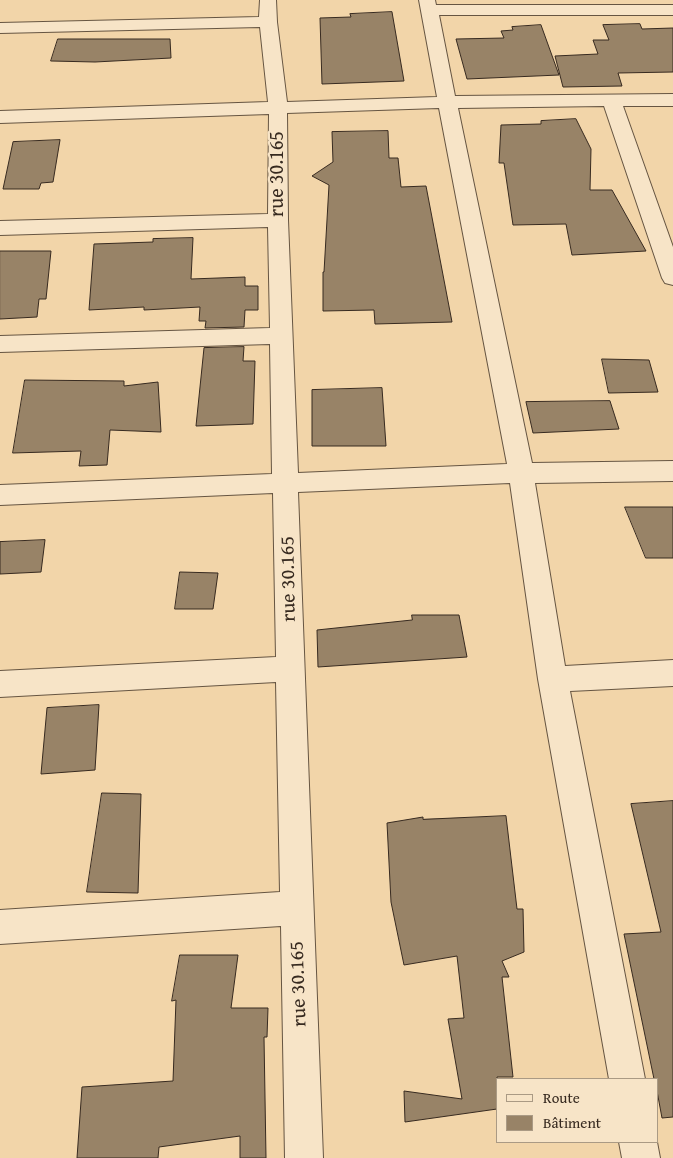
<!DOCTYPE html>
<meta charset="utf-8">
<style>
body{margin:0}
#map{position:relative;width:673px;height:1158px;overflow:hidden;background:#f2d5a9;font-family:"Gentium Book Plus",serif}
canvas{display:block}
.legend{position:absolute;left:496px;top:1078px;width:162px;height:65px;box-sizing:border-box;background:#f7e4c7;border:1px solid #aa9a84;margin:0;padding:6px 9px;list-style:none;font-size:15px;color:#372a20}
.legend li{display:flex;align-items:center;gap:10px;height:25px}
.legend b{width:25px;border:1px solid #aa9a84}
</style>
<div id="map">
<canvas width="673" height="1158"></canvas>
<ul class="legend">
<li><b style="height:6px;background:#f7e4c7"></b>Route</li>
<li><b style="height:14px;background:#988367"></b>Bâtiment</li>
</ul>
</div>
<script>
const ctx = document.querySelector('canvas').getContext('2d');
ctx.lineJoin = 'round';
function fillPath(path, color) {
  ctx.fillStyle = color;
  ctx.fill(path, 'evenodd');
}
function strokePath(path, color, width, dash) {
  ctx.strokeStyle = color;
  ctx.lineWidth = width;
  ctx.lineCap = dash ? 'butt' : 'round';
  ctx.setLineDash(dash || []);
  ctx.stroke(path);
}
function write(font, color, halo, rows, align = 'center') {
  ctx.font = font + ' "Gentium Book Plus",serif';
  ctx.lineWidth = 4.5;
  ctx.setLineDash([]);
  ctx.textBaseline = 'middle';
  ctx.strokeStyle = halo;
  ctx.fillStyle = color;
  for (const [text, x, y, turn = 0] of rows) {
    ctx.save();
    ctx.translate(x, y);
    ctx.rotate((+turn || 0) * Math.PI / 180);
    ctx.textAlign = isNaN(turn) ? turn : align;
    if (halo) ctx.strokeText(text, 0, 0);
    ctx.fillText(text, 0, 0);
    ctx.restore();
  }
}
const building = new Path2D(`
 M392 12 404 81 322 84 320 18 351 17 350 14Z
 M640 24 642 29 673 28V72L618 73 622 86 563 87 555 56 598 54 593 40H609L603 25Z
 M541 25 559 75 467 79 456 39 504 38 501 31 513 30 512 27Z
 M58 39H170L171 58 95 62 51 61Z
 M576 119 591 149 590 190H612L646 251 572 255 566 224 513 225 504 163H499L501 125 541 124V121Z
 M388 131 389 158H398L401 187 426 186 452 322 375 324 374 310 323 311V272H324L329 185 312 176 333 162 332 132Z
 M60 140 53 182 41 183 39 189H3L13 142Z
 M193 238 191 279 245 277V286H258V310H245L244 327 205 328 206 321H199L200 307 144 310V307L89 310 94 244 153 242V239Z
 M0 251H51L46 299H39L37 317 0 319Z
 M244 347 243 361H255L253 424 196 426 204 348Z
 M602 359 649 360 658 392 609 393Z
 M25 380 124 381V386L158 382 161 432 110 430 107 465 79 466 81 451 13 453Z
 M382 388 386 446H312V390Z
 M610 401 619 429 533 433 526 402Z
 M625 507H673V558H646Z
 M45 540 41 572 0 574V542Z
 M180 572 218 573 213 609H175Z
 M412 615H459L467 657 318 667 317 630 412 620Z
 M99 705 95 770 41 774 47 708Z
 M102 793 141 794 138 893 87 892Z
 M673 801V1117L662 1118 657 1091V1079H654L624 934 661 932 631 804Z
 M506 816 517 909H523L524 952 502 961 509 977H502L513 1077H497V1109L405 1122 404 1091 462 1099 448 1019 464 1018 457 956 404 965 391 902 387 823 423 817V819Z
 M180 955H238L231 1008H268L267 1037H264L266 1158H240V1136L159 1147 158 1158H77L82 1087 173 1081 176 1000 172 1001Z`);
const minor = new Path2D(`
 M260 0H276L277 22 287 102 437 97 419 0H435L436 5H673V15H439L455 96 673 94V106H623L673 247V285L665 283 662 278 604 106 458 108 532 463 673 461V481L535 483 565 666 673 660V686L570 691 645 1079H609L538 679 510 483 298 492 323 1158H285L281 926 0 944V910L280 892 276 682 0 697V671L276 657 273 493 0 505V485L272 474 270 344 0 352V336L270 328 268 227 0 235V221L268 214 269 114 0 123V111L268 102 260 27 0 33V23L259 17ZM439 108 507 464 298 473 288 220 287 113Z
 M619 1142H657L660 1158H622Z`);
const streetNames = [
 ["rue 30.165",278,174,-90],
 ["rue 30.165",289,579,-91],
 ["rue 30.165",299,984,-92]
];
fillPath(building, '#988367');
strokePath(building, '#372a20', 1);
strokePath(minor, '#665542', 2);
fillPath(minor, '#f7e4c7');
write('20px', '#372a20', '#f7e4c7', streetNames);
</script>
